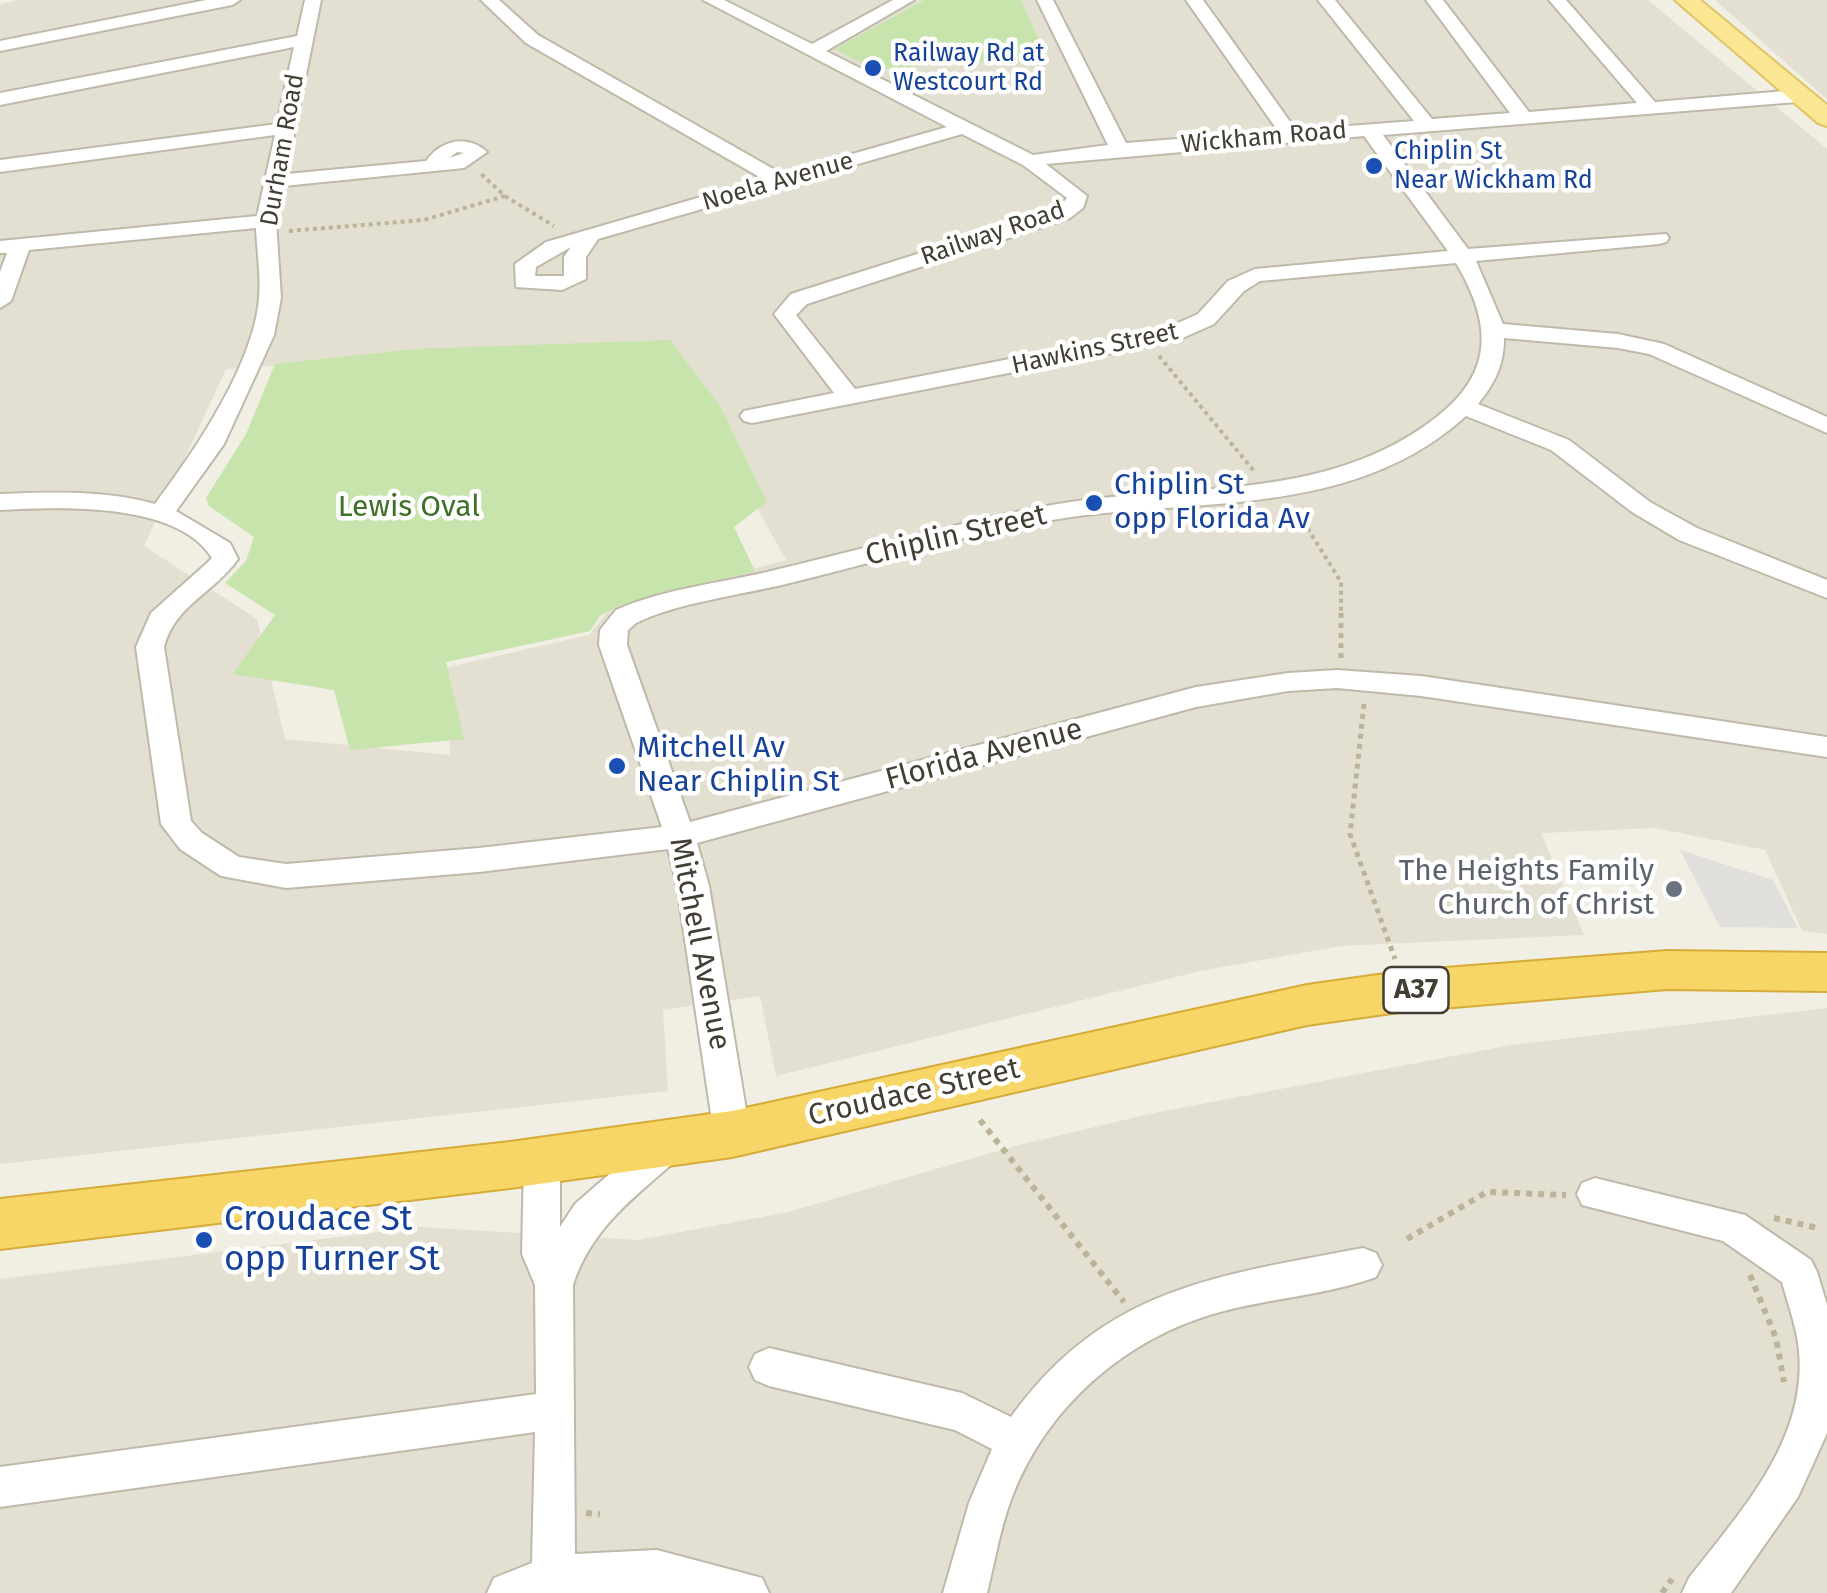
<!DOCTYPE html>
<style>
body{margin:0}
canvas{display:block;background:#f1eee3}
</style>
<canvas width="1827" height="1593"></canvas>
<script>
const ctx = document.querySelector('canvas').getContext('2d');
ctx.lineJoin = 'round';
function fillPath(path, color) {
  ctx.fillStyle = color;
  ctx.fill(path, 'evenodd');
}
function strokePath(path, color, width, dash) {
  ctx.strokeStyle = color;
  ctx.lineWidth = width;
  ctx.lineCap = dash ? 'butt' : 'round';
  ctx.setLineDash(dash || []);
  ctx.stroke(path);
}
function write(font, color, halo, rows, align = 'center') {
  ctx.font = font + ' "Fira Sans",sans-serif';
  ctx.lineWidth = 9;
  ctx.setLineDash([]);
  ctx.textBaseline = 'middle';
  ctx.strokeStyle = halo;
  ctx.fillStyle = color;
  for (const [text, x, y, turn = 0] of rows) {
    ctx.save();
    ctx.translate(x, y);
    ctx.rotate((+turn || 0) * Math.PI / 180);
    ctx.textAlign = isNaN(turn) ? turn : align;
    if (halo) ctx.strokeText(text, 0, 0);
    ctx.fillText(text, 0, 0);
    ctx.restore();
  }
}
const residential = new Path2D(`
 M19 0H924L836 49 1047 56 1021 0H1648L1827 149V934L1802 931 1765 850 1655 828 1541 833 1584 935 1341 946 1200 971 776 1076 760 996 663 1010 668 1091 0 1164V4ZM665 341 786 560 611 607 589 635 444 668 450 755 285 739 257 619 144 546 226 369Z
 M1715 0H1827V99L1821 94Z
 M1827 1008V1593H0V1279L419 1227 638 1240 788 1212 1015 1146 1149 1114 1511 1045Z`);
const green = new Path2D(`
 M924 0H1021L1047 57 873 69 835 49Z
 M670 340 720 406 767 502 734 527 755 571 619 606 600 616 590 631 446 662 464 739 350 750 334 690 233 674 275 615 225 583 246 561 254 537 209 506 206 498 246 434 275 364 415 349Z`);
const parking = new Path2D(`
 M1680 850 1773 880 1798 928 1720 927Z`);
const pathFar2 = new Path2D(`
 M505 196 554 226
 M289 231 424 220 505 196 480 173
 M1159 356 1254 471
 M1295 508 1341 582V615`);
const pathFar1 = new Path2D(`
 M1341 613V659
 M1364 704 1350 834 1395 959`);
const path = new Path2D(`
 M980 1120 1124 1302
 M1774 1218 1818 1228
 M1407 1239 1487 1192 1566 1195
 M1750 1275 1776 1338 1784 1382
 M586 1513 600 1514
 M1662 1593 1672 1579`);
const minor = new Path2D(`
 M206 0H240L232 5 0 51V41Z
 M305 0H321L286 174 426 161C441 140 467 134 487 152L464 168 283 186 276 221 281 298 274 335 224 444 176 511 230 543 238 559C215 592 174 606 164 647L191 821 202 833 239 857 286 864 479 848 662 827 599 645 600 630 616 610C663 589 721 583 771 571 864 549 958 522 1052 505 1185 481 1325 505 1438 416 1495 371 1491 322 1456 263L1260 281 1244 291 1214 324 1178 340 752 423 744 421 740 416 744 411 834 393 774 314 791 294 1056 210 1067 198 1023 165 962 134 598 239 586 257V279L562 290 516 287 515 264 546 242 763 179 526 43 481 0H499L538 35 782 174 947 127 703 0H724L812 44 893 0H914L826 51 1033 155 1108 145 1037 0H1053L1126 143 1278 131 1186 0H1203L1296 130 1414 121 1318 0H1335L1432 119 1510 113 1426 0H1443L1529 112 1637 103 1549 0H1566L1655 102 1797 90 1806 96 1797 102 1383 135 1468 249 1666 234 1669 238 1666 242 1659 244 1476 261 1503 324 1618 334 1664 344 1827 417V433L1649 354 1618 348 1504 338C1504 365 1495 383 1478 404L1569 440 1650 502 1697 528 1827 580V598L1679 540 1632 512 1551 450 1466 416C1358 514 1212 499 1078 516 981 529 885 560 790 583 742 595 679 602 636 623L628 630 627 645 690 822 1196 687 1288 673 1337 670 1421 676 1827 737V757L1421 696 1337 688 1288 691 1196 707 697 843 709 886 750 1134 745 1145 732 1149 719 1145 714 1134 677 886 668 849 479 872 286 888 221 876 180 849 161 824 136 647 151 613 206 564 212 558C177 501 58 507 0 510V494C52 492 104 490 155 504 194 452 254 364 259 298 261 275 257 251 256 228L29 250 11 301 0 308V272L7 253H0V241L257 216 275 135 0 172V160L277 124 294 47 0 105V93L297 36ZM1364 136 1448 251 1255 269 1228 281 1198 314 1164 329 855 389 796 315 807 304 1070 218 1083 208 1087 196 1046 164ZM457 152 464 153 449 158ZM571 247 564 257V276H535L536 267Z
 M667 1131 680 1135 685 1146 680 1157C636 1196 591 1228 573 1285L575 1554 657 1550 762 1578 769 1593H487L494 1578 532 1563 535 1432 0 1507V1467L536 1394 535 1285 522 1254 524 1160 529 1149 542 1144 555 1149 560 1160V1227L575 1204 654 1135Z
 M1595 1178 1745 1215 1811 1260 1817 1272 1827 1305V1433L1798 1497 1731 1593H1682L1689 1578C1740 1512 1807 1441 1799 1351 1797 1327 1788 1305 1782 1282L1723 1241 1582 1205 1577 1194 1582 1183Z
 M1363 1248 1376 1253 1382 1265 1376 1277C1327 1295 1271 1298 1220 1312 1127 1337 1047 1406 1012 1497 1000 1528 995 1561 987 1593H943L969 1503 992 1449 955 1430 769 1386 755 1380 749 1367 755 1354 769 1348 962 1393 1011 1417C1105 1287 1217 1276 1363 1248Z`);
const major = new Path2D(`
 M1675 0H1700L1827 105V126L1818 123Z`);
const highway = new Path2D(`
 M1667 951 1827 953V991L1667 989 1406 1011 1307 1025 732 1157 510 1188 0 1249V1199L510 1142 732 1111 1307 985 1406 971Z`);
const markers = [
 [873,68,10,"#1a4fb4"],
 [1374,166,10,"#1a4fb4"],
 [1094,503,10,"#1a4fb4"],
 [617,766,10,"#1a4fb4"],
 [1674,889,10,"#6b7280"],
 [204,1240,10,"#1a4fb4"]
];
const farTransitnames = [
 ["Railway Rd at",893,54],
 ["Westcourt Rd",893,83],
 ["Chiplin St",1394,152],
 ["Near Wickham Rd",1394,181]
];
const farStreetnames = [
 ["Wickham Road",1264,138,-5],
 ["Durham Road",283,150,-80],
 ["Noela Avenue",778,182,-16],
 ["Railway Road",993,234,-19],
 ["Hawkins Street",1095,349,-12]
];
const shields = [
 [1416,990,65]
];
const shieldNames = [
 ["A37",1416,990]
];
const transitNames = [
 ["Chiplin St",1114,486],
 ["opp Florida Av",1114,520],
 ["Mitchell Av",637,749],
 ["Near Chiplin St",637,783]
];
const parkNames = [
 ["Lewis Oval",409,508]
];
const streetNames = [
 ["Chiplin Street",956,536,-13],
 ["Florida Avenue",984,755,-15],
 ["Mitchell Avenue",699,944,79],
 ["Croudace Street",914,1093,-13]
];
const worshipNames = [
 ["The Heights Family",1654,872],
 ["Church of Christ",1654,906]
];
const nearTransitnames = [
 ["Croudace St",224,1220],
 ["opp Turner St",224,1260]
];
fillPath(residential, '#e4e0d1');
fillPath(green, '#c6e4ac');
fillPath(parking, '#e1dfdb');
strokePath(minor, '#beb9a9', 4);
strokePath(major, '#dec564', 4);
strokePath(highway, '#d6ab38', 4);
strokePath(pathFar2, '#bdb398', 4, [4, 4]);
strokePath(pathFar1, '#bdb398', 5, [5, 5]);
strokePath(path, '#bdb398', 6, [6, 6]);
fillPath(minor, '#fff');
fillPath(major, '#fae693');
fillPath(highway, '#f7d567');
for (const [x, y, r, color] of markers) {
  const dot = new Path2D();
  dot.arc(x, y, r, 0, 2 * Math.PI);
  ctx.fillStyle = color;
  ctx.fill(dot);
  strokePath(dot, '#fff', 4);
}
write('25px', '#164399', '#fff', farTransitnames, 'left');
write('25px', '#423e33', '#fff', farStreetnames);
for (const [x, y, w] of shields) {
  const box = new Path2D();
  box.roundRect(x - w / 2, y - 23, w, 46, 8);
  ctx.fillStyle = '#fff';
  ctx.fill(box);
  strokePath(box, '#423e33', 2.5);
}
write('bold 28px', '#423e33', null, shieldNames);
write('30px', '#164399', '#fff', transitNames, 'left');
write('30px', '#3e702a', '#fff', parkNames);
write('30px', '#423e33', '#fff', streetNames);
write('30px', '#5b616d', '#fff', worshipNames, 'right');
write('35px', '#164399', '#fff', nearTransitnames, 'left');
</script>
